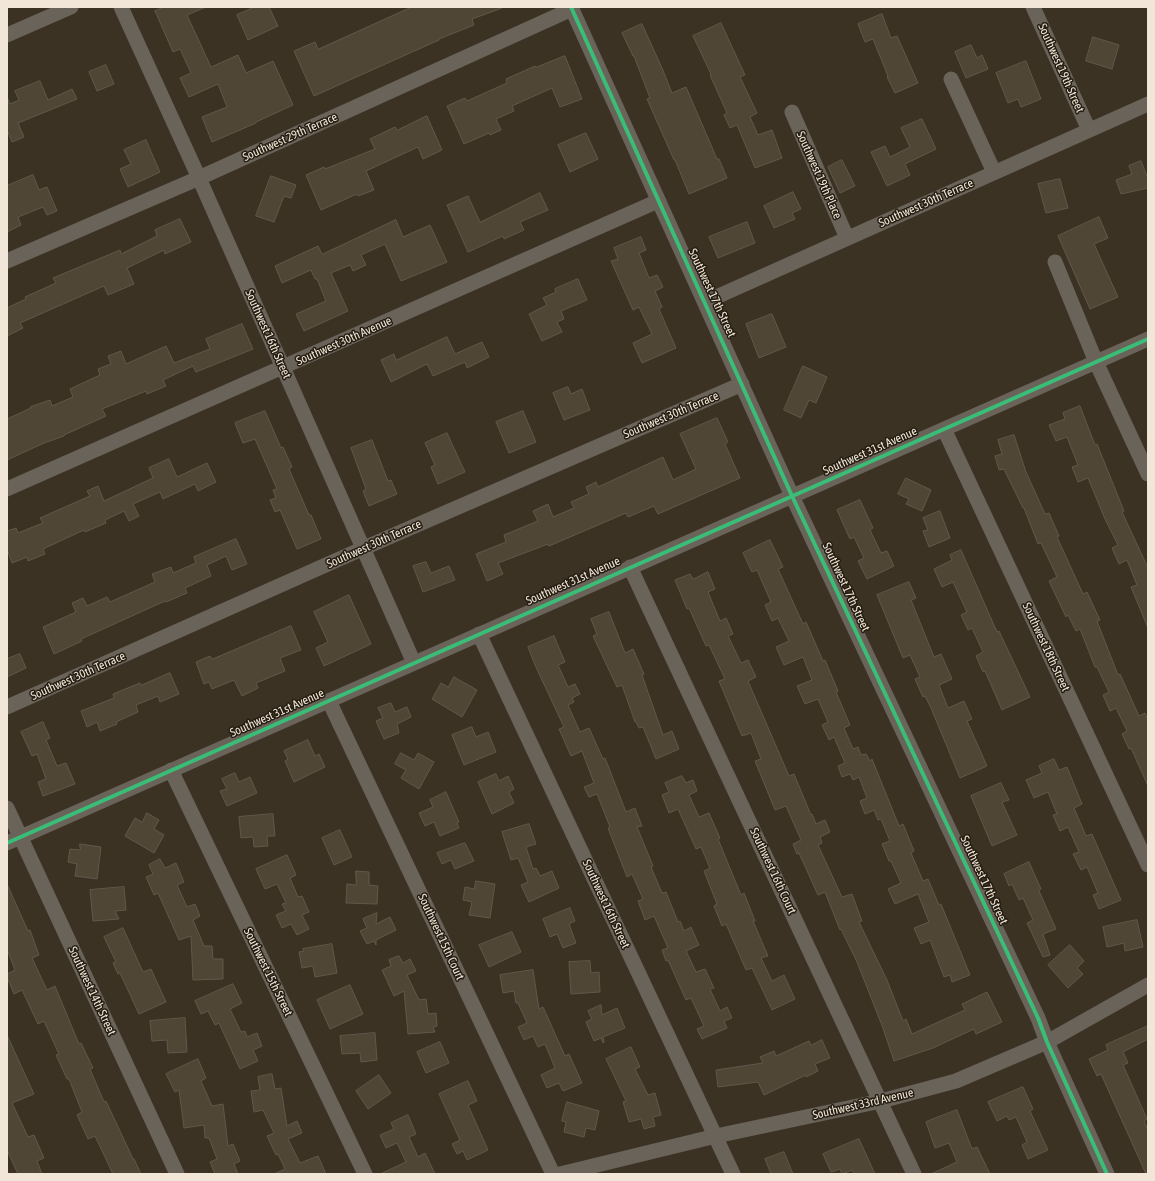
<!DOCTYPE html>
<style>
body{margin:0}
#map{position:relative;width:1155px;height:1181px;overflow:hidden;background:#3b3223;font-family:"Asap Condensed",sans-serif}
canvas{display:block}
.frame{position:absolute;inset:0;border:8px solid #f1e6d7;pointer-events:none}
</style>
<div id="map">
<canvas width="1155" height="1181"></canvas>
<div class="frame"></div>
</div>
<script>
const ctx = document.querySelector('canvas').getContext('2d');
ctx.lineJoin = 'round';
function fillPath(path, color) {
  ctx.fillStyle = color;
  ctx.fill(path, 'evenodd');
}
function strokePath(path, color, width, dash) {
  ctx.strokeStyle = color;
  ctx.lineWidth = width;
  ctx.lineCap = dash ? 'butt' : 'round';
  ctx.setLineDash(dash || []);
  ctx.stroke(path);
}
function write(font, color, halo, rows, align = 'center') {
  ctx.font = font + ' "Asap Condensed",sans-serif';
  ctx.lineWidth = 3;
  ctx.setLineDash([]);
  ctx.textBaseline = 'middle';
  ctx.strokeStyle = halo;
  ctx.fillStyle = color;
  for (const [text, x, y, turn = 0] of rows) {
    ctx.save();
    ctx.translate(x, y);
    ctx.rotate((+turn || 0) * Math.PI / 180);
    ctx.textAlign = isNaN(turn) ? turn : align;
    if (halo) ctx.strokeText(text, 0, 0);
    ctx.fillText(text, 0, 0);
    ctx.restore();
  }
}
const building = new Path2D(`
 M165 7H206L187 15 211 67 238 55 246 73 273 61 293 105 256 122V123L212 142 202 117 227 107 218 84 189 97 180 78 191 73 180 49 173 52 155 11Z
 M255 7H269L278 26 248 40 237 15Z
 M412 7H501L502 8 472 19 474 25 439 39V40L314 96 294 51 315 42 318 49Z
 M882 14 891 38 897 36 918 83 895 93 887 77 888 76 873 39 865 42 858 24Z
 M721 23 745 75 740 77 757 113 750 117 758 135 772 130 782 158 755 168 737 125 730 128 724 115 727 113 710 75 711 74 693 36Z
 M642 24 662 68 672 93 686 87 717 159H719L727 178 689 194 675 160H674L647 99 650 98 634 56H633L622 33Z
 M1093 37 1119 45 1112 69 1086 61Z
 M971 45 977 58 982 55 988 69 966 78 955 52Z
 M565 56 582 99 560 107 552 88 512 106 514 111 496 119 501 130 490 135 489 133 464 144 447 106 465 98 467 101 507 83 506 79 535 66 536 67Z
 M1026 61 1041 99 1021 107 1018 99 1008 103 996 73Z
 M106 65 114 84 97 91 89 72Z
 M40 81 48 100 72 89 77 99 18 123 24 137 12 142 7 130V97L10 104 19 100 15 91Z
 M427 116 442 150 423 159 418 147 366 171 374 190 358 196 357 194 321 210 306 175 324 167 325 169 375 149 370 139 395 127 397 130Z
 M922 119 936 149 905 164 910 175 887 186 871 152 885 146 890 157 910 147 901 128Z
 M586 133 598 159 570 172 558 145Z
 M146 140 160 172 128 187 120 169 131 164 124 150Z
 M842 160 855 186 840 193 828 167Z
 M1141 161 1148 179V188L1121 194 1116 180 1132 174 1129 166Z
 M33 175 39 190 47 187 57 211 47 215 43 207 18 217 21 225 7 232V186Z
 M271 176 296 185 291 198 284 196 274 222 256 216Z
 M1060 179 1068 208 1046 213 1038 184Z
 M793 192 801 209 792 213 795 219 774 228 764 206Z
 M540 193 548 210 520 222 524 230 504 239 503 236 468 252 447 205 468 196 480 222Z
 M1099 217 1108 238 1094 244 1118 297 1090 309 1058 236Z
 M180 219 191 242 165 254 164 250 127 268 134 284 108 295 104 286 20 323 23 328 7 336V308L26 299 25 297 56 283 53 278 120 250 121 254 157 236 155 230Z
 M396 220 403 237 430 225 447 262 401 281 385 244 361 255 366 265 353 271 350 265 331 273 348 311 304 331 296 314 326 301 317 279H315L311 270 282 283 275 266 318 246 322 254Z
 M747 222 755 243 718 258 709 237Z
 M641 237 646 250 639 253 649 278 657 275 663 287 655 291 662 307 659 309 676 348 642 363 633 343 652 334 639 307 633 310 611 261 618 259 614 248Z
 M578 279 587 300 561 311 564 319 557 322 562 332 542 341 529 314 547 305 543 298 556 292 555 289Z
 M772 314 786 347 759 358 746 324Z
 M242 324 253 349 196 372 193 366 163 380 166 386 147 394 146 391 102 409 106 416 64 435V436L44 443 7 460V419L31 408 30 407 50 400 52 406 73 397 70 389 100 375 98 369 111 364 108 356 121 351 126 364 166 346 174 363 210 349 206 339Z
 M447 337 455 354 482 342 489 357 467 368 465 362 433 376 427 364 391 382 381 360 394 354 396 360Z
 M803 366 827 377 816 403 809 400 801 418 784 410Z
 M568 387 571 394 582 389 590 410 564 420 553 393Z
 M1080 406 1095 445 1097 444 1124 511 1122 512 1148 568V628L1131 587 1137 585 1127 560 1119 564 1112 548 1118 545 1105 519 1088 478 1078 482 1072 467 1078 465 1067 437 1056 441 1049 425 1065 419 1063 413Z
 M265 411 281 448 283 447 292 467 289 469 309 515H311L321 539 297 549 280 510 275 512 270 500 276 498 273 490 277 489 255 439 243 443 235 423Z
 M523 411 536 442 509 453 496 422Z
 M717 418 728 442 725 444 740 478 658 514 654 506 628 517 626 513 549 546 548 544 498 563 503 574 487 581 476 554 506 542 504 535 538 521 533 511 548 504 553 517 574 508 571 502 589 494 586 487 596 482 598 487 663 457 673 480 696 469 680 434Z
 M447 433 465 472 438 484 431 467 435 465 425 443Z
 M1014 435 1026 472 1045 514 1049 513 1059 536 1057 537 1083 594 1087 592 1100 620 1097 621 1118 675 1120 674 1139 716 1145 713 1148 720V786L1131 748 1129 749 1122 734 1127 731 1116 708 1110 711 1103 695 1109 692 1097 667H1095L1080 629 1076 631 1068 615 1066 617 1049 581 1057 577 1041 543 1038 544 1024 508H1023L1004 469 999 470 995 456 1002 454 998 440Z
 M372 440 388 481 391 480 397 494 369 506 363 491 366 489 351 448Z
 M169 459 177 477 207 463 216 482 198 491 195 484 163 499 160 492 133 504 139 516 129 521 124 511 105 520 106 523 85 532 84 530 43 549 45 554 28 561 27 557 12 563 7 549V531L16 528 18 533 43 523 40 518 90 496 87 491 98 486 104 501 153 478 149 468Z
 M906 478 931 490 922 511 906 504 909 499 898 494Z
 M860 500 873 528 870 530 881 553 887 551 894 566 867 579 858 561 864 558 854 537 850 539 837 510Z
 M940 511 950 538 929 547 923 531 928 530 923 518Z
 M236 539 247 564 232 570 226 556 207 565 211 576 185 588 187 593 166 602 165 601 81 639 82 641 54 654 43 627 76 612 72 603 83 598 87 606 107 597 110 602 155 582 152 574 171 567 173 573 196 563 194 557Z
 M770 540 783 567 778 569 803 624 806 622 823 661 825 660 838 691 836 692 850 725 844 728 853 749 858 747 861 755 866 754 870 761 872 759 899 826 903 824 914 851 911 853 923 881 928 879 939 905 941 904 970 975 952 982 950 975 944 977 930 940 921 944 914 928 929 922 918 894 895 904 888 889 901 883 891 861H889L882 844 890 841 881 819 878 820 874 810 865 814 860 801 867 798 859 777 853 780 850 774 842 777 838 766 845 763 834 737 829 740 822 725 828 722 818 699 805 704 797 686 812 680 803 657 784 665 776 647 789 641 778 618 772 621 765 605 771 602 757 570 752 572 743 553Z
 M961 550 997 632 999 631 1030 697 1002 710 985 671 983 672 976 656 983 652 972 628 968 630 961 615 967 612 953 582 942 587 934 569 952 560 950 555Z
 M426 562 431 573 449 566 455 580 423 592 413 566Z
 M708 572 715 589 708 592 720 621 726 618 733 634 728 636 741 663 748 660 756 677 748 681 789 776 794 774 811 815 812 814 816 824 825 820 830 832 820 837 822 843 818 845 842 897 852 894 862 921 859 922 887 980 903 1021 906 1019 912 1034 965 1010 962 1004 987 992 1002 1022 976 1034 974 1029 933 1048 894 1061 883 1028 857 962 841 929 840 930 825 892 818 895 799 853 797 854 793 844 801 840 786 806 775 810 755 761 761 759 751 733 742 736 719 681 725 679 709 645 706 646 689 608 687 609 675 580 690 574 693 579Z
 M909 582 916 598 911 600 934 657 941 654 952 679 939 685 948 708 964 701 972 719 967 721 987 766 960 778 931 708 925 696 923 697 915 679 920 677 910 655 903 658 877 595Z
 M349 595 371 644 324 666 316 648 328 642 314 612Z
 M609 612 625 653 633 649 644 674 642 675 663 735 672 731 679 749 656 759 643 727 639 728 636 722H635L622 685 617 687 593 636 597 634 591 619Z
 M291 626 301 650 280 658 285 671 256 683 258 688 242 696 234 680 212 689 209 682 204 684 196 662 210 656 212 659Z
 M554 636 565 662 558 665 568 687 575 684 580 694 572 698 574 702 568 705 580 732 589 728 603 759 605 758 626 812 635 808 642 826 637 827 653 866 651 867 662 893 666 892 678 922 680 921 684 931 691 927 699 945 686 951 696 972 705 969 714 988 710 989 720 1011 727 1007 732 1018 724 1021 727 1028 702 1039 697 1029 704 1026 691 998 686 1000 668 960 666 961 662 950 668 948 654 916 645 920 638 901 643 899 632 874 627 877 608 828 610 827 597 794 589 797 584 787 594 783 582 751 571 756 559 729 564 727 535 665 528 647Z
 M20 654 26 668 7 677V659Z
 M170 673 179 694 160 702 158 696 136 705 138 712 116 722 117 724 100 731 97 722 87 727 81 711 114 698 113 694 140 683 141 685Z
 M454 677 477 690 462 717 432 699 441 683 448 687Z
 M391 703 395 712 407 707 411 717 397 724 399 733 384 739 376 721 383 718 378 708Z
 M43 722 50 738 46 740 57 766 66 763 75 784 43 796 38 782 46 779 37 754 32 756 21 732Z
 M472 727 476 737 488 732 496 752 464 765 452 735Z
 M308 740 315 756 319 754 325 767 294 782 285 761 288 759 284 751Z
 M401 753 414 760 418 753 434 762 419 789 401 778 406 770 395 764Z
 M1054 759 1059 770 1067 767 1082 804 1074 808 1086 836 1092 834 1121 900 1099 909 1093 895 1098 893 1087 867 1081 870 1073 854 1079 852 1068 827 1060 831 1053 815 1057 814 1048 792 1034 798 1026 780 1042 773 1039 766Z
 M235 773 239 782 250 777 257 793 227 806 220 791 227 789 222 779Z
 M496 774 499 781 508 776 514 789 509 792 514 803 492 814 478 782Z
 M682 776 686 783 693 780 697 791 689 795 699 817 709 813 720 838 718 839 741 895 744 893 755 921H753L768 956 761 958 772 981 784 975 795 999 772 1010 752 968 746 970 726 924 722 926 714 906 717 904 704 871 710 868 701 847 696 849 678 809 669 813 662 795 669 792 665 783Z
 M1001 783 1009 800 1002 802 1017 835 992 846 971 796Z
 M446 792 459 822 457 823 459 828 440 836 434 822 425 826 419 813 433 807 430 800Z
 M147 813 159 820 154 829 164 835 154 853 125 836 135 818 142 822Z
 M273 814 275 836H267L268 846 254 847 253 837 241 838 239 817Z
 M529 824 536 844 526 847 533 869 536 868 540 876 552 871 559 888 529 902 521 885 528 882 518 858 511 860 502 832Z
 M340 830 352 857 334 865 322 838Z
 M465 843 474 861 455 869 451 860 442 864 437 853Z
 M80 844 101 847 97 879 75 876 77 864 68 862 70 849 80 850Z
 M287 855 296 875 290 878 298 897 302 896 309 912 302 915 309 929 297 935 291 924 282 928 276 915 286 911 282 904 286 903 277 884 265 889 256 869Z
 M160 859 165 868 176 863 184 882 177 885 187 907 195 904 200 916 193 920 204 946H212L213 959H223V979L193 980 191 936 179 940 158 893 154 895 146 877 153 874 149 865Z
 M1029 862 1041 889 1039 891 1056 929 1043 934 1050 955 1043 957 1027 923 1033 920 1023 898 1019 900 1012 884 1009 886 1004 874Z
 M356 871 369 872V885L378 886 377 904 346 903 347 884 356 885Z
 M476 881 495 884 490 918 469 915 472 902 463 900 465 887 474 889Z
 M7 884 28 931 30 930 39 955 32 958 47 990 55 986 79 1044 81 1043 93 1068 90 1069 104 1102 106 1101 133 1159H134L141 1174H113L95 1136 88 1139 77 1115 82 1112 69 1079H67L56 1055 59 1054 44 1021 38 1024 22 990 14 994 7 977V974L15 970 7 949Z
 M124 887 126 910 115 911 119 919 93 921 90 890Z
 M570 908 575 921 569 924 576 943 563 948 557 934 550 937 543 919Z
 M377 913 376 924 390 917 396 930 376 940V945L374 941 367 944 360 931 367 928 363 919Z
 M1137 920 1143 947 1125 951 1124 943 1107 947 1103 927Z
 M123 928 143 972 151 969 166 1002 139 1014 120 973 118 974 113 963 116 962 104 937Z
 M512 932 521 952 489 967 479 945Z
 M332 944 337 973 315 977 313 966 302 968 299 952 304 951 303 949Z
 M1070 945 1084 961 1077 968 1083 974 1068 988 1048 965Z
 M399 956 403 963 410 959 416 971 407 975 419 1000 426 999 428 1014 436 1013 437 1026 433 1027 435 1032 408 1034 404 991 394 996 382 970 391 966 389 960Z
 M590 961 591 973 599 972 600 992 571 994 569 962Z
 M533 970 539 1009 543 1007 565 1056 569 1054 582 1083 563 1091 559 1083 547 1088 541 1075 555 1068 545 1044 538 1047 533 1036 524 1040 518 1027 527 1023 518 1003H516L514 991 503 993 500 975Z
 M233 984 242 1003 230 1009 241 1032 245 1031 247 1037 257 1033 262 1046 253 1050 258 1061 240 1069 219 1023 215 1025 208 1011 201 1014 195 1001Z
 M350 985 363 1014 330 1029 317 1000Z
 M601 1005 602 1015 617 1008 625 1028 603 1037 604 1042 603 1043 601 1038 594 1041 586 1022 592 1019 588 1011Z
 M185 1018 187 1052 168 1053 167 1040 152 1041 150 1021Z
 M1148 1026V1039L1123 1052 1128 1063 1123 1065 1147 1119 1144 1121 1148 1131V1174H1146L1101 1074 1097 1076 1089 1059 1108 1050 1106 1045Z
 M375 1033 377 1060 361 1062 360 1053 342 1054 340 1036Z
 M7 1035 34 1094 12 1103 28 1137 34 1135 44 1158 37 1161 42 1174H18L7 1150Z
 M822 1040 830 1058 815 1064 818 1071 806 1077V1075L764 1095 758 1082 718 1087 716 1070 763 1063 760 1057 774 1051 776 1056 809 1041 811 1045Z
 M440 1042 449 1063 426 1073 417 1052Z
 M631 1047 640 1067 635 1069 648 1095 655 1093 661 1115 653 1117 655 1126 644 1129 641 1119 629 1122 623 1102 626 1101 606 1059Z
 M198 1059 206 1078 201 1081 212 1106 223 1104 228 1146 233 1144 240 1161 234 1164 238 1174H215L210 1162 217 1159 209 1138H205L204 1125 184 1128 179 1090 175 1092 166 1074Z
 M272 1074 275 1089 281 1088 287 1126 297 1121 302 1133 288 1139 300 1163 318 1156 326 1174H274L285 1169 278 1154 276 1155 267 1136 274 1133 263 1110 254 1112 251 1091 260 1090 258 1077Z
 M379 1075 391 1093 368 1109 356 1091Z
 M468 1081 477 1101 468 1105 488 1150 467 1160 463 1151 457 1154 452 1144 460 1140 439 1094Z
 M1023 1087 1033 1109 1030 1111 1048 1150 1028 1159 1022 1145 1027 1142 1016 1117 1009 1120 1007 1116 997 1121 988 1102Z
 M567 1102 599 1111 595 1130 586 1128 584 1137 564 1132 566 1122 562 1121Z
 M957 1110 972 1149 977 1147 990 1174H931L957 1162 949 1143 935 1148 926 1122Z
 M408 1115 416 1134 409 1137 418 1157 425 1153 435 1174H380L406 1162 397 1143 386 1148 380 1135 394 1129 391 1123Z
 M859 1139 875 1174H854L852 1170 842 1174 840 1169 831 1172 823 1154Z
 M784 1152 793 1174H771L765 1159Z`);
const minor = new Path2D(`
 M121 7 199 178 414 663
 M571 7 792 496 1038 1018 1047 1042 1107 1174
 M1033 7 1089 130
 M7 35 71 7
 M951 79 994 172
 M792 112 847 238
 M7 261 199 178 572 9
 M1055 262 1096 362 1148 474
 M705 302 1148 104
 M944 429 1148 865
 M7 489 658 201
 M630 567 914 1174
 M479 634 733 1174
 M329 701 553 1174
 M7 707 364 548 742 384
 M171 770 365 1174
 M7 808 177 1174
 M7 843 1148 339
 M560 1174 716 1136 881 1101 956 1081 1047 1042 1148 985`);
const cycleway = new Path2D(`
 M571 7 792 496 1038 1018 1047 1042 1107 1174
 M7 843 1148 339`);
const streetNames = [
 ["Southwest 19th Street",1061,68,66],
 ["Southwest 29th Terrace",290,137,-24],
 ["Southwest 19th Place",819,175,66],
 ["Southwest 30th Terrace",926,203,-24],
 ["Southwest 17th Street",712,293,65],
 ["Southwest 16th Street",268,334,66],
 ["Southwest 30th Avenue",344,341,-24],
 ["Southwest 30th Terrace",671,415,-23],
 ["Southwest 31st Avenue",870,451,-24],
 ["Southwest 30th Terrace",374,544,-24],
 ["Southwest 31st Avenue",573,581,-24],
 ["Southwest 17th Street",846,587,65],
 ["Southwest 18th Street",1046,647,65],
 ["Southwest 30th Terrace",78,676,-24],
 ["Southwest 31st Avenue",277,713,-24],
 ["Southwest 16th Court",773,871,65],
 ["Southwest 17th Street",984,880,65],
 ["Southwest 16th Street",606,904,65],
 ["Southwest 15th Court",441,937,65],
 ["Southwest 15th Street",268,972,64],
 ["Southwest 14th Street",92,991,65],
 ["Southwest 33rd Avenue",863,1104,-13]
];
fillPath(building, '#504636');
strokePath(building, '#61584c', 1);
strokePath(minor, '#6a635a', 15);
strokePath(cycleway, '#3abd76', 4);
write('12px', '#f1e6d7', '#251d12', streetNames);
</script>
